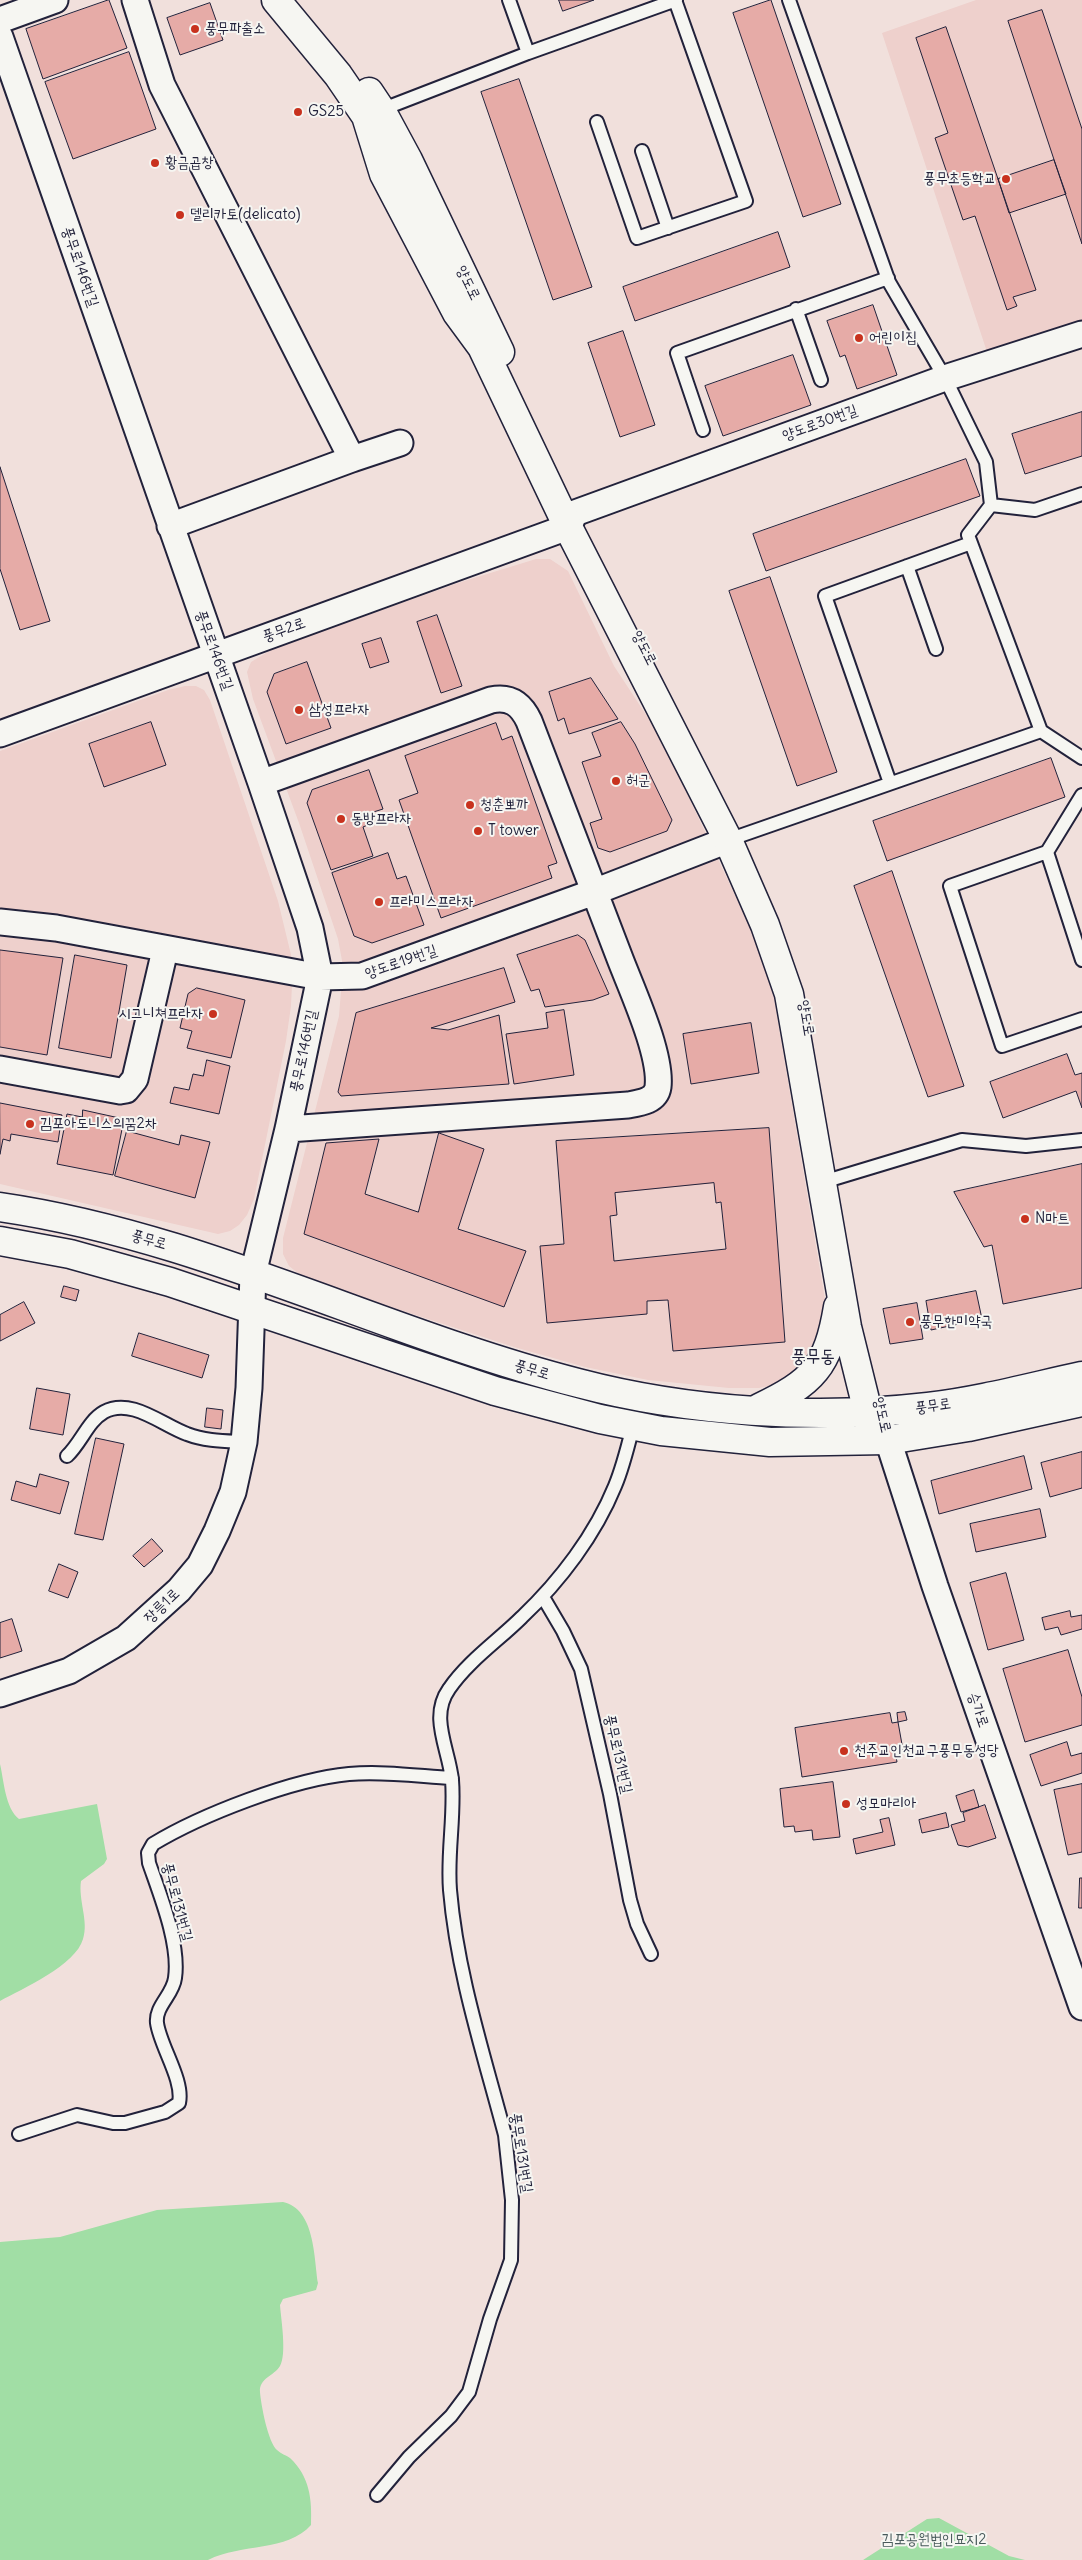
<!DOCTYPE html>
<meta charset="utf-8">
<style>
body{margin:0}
canvas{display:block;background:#f1e0dc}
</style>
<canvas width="1082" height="2560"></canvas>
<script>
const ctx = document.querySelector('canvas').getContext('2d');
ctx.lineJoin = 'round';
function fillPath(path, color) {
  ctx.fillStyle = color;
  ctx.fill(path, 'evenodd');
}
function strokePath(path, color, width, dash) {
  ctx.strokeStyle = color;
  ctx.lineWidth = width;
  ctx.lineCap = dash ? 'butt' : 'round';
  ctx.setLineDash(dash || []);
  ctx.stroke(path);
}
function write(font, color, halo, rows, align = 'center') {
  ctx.font = font + ' Delius,"Poor Story",sans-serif';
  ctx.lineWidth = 4;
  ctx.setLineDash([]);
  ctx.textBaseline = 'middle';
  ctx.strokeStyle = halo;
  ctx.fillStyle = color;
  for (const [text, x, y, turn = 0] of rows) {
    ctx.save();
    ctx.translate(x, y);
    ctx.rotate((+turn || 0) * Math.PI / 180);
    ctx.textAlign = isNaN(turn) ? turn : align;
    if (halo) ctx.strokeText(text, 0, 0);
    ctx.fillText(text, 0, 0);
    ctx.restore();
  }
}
const built = new Path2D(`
 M976 0H1082V325L988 355 882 33Z
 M536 559H550L568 571 614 666 660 736 764 957 771 981 827 1311 820 1353 778 1384 759 1388H729L648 1380 585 1367 514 1347 345 1292 299 1274 289 1266 283 1254V1238L339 1016 343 966 338 939 299 823 253 699 247 672 251 662 276 647 461 582Z
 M185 686H196L204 690 210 700 278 901 293 963 291 1006 286 1041 254 1199 247 1215 239 1225 230 1231 218 1234 0 1184V751L168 690Z`);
const green = new Path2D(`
 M0 1764C4 1781 5 1808 19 1819L97 1804 107 1859 104 1864 81 1881C78 1900 89 1921 83 1939 76 1965 22 1989 0 2001Z
 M283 2202C315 2209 314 2257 318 2283L316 2290 283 2299 280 2305C281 2319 287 2354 280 2366 274 2376 259 2378 260 2392 261 2405 268 2442 277 2450 281 2454 286 2455 290 2458 310 2477 312 2499 311 2525 287 2552 242 2543 208 2560H0V2242L60 2237 157 2210Z
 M939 2518 1009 2556 1025 2560H863L927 2519Z`);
const building = new Path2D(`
 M109 0 127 48 43 79 26 29Z
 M559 0H594L563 11Z
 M771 0 841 204 803 217 733 13Z
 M210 3 223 40 180 55 167 18Z
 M1042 10 1082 129V244L1008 21Z
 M946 27 1036 290 1013 297 1017 306 1007 310 975 216 963 220 935 138 948 133 916 38Z
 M129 52 156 129 73 159 45 82Z
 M519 79 592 287 553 300 481 92Z
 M1054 160 1066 194 1009 213 998 179Z
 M778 232 790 267 635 321 623 287Z
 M873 305 897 375 857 389 845 355 840 357 827 321Z
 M623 331 655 425 620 437 588 343Z
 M793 355 811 405 723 436 705 386Z
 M1082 412V456L1025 474 1012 434Z
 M966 459 980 496 766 571 753 534Z
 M0 467 50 621 20 630 0 569Z
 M770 577 837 772 797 786 729 591Z
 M437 615 462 686 441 693 417 622Z
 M381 638 389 662 370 668 362 644Z
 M307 662 331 728 286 744 267 692 274 674Z
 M591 678 618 719 569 734 564 718 558 721 549 692Z
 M151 722 166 765 104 787 89 744Z
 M621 722 635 744 672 820 667 831 610 852 598 848 590 823 602 819 582 762 601 756 592 733Z
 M496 723 502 740 512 736 557 863 548 866 552 878 441 918 399 800 418 793 405 756Z
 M1051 758 1065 797 887 861 873 821Z
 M369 770 383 809 367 814 370 824 363 827 373 856 331 870 307 803 312 790Z
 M388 853 397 879 406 876 424 925 372 943 354 936 332 873Z
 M892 871 964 1086 928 1097 854 886Z
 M578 935 585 940 609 994 593 1000 545 1007 539 989 531 991 517 955Z
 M0 950 63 958 47 1055 0 1047Z
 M75 955 127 965 111 1058 59 1048Z
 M504 968 515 1002 431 1028 448 1030 499 1015 509 1084 341 1096 338 1092 356 1013Z
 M197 988 245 1000 231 1058 187 1048 192 1031 180 1028 188 994Z
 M564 1010 574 1075 514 1084 506 1034 548 1028 546 1013Z
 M751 1023 759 1073 691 1084 683 1034Z
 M1067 1054 1075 1075 1082 1073V1108L1076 1091 1003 1118 990 1082Z
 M207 1060 230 1066 219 1114 170 1103 174 1087 189 1090 193 1074 203 1076Z
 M0 1103 62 1115 58 1142 11 1134 10 1141 3 1139 0 1154Z
 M83 1110 124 1119 113 1175 57 1164 67 1114 82 1117Z
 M769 1128 785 1342 673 1351 668 1300 647 1301V1314L547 1323 540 1246 564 1244 556 1141ZM714 1183 716 1203 721 1202 726 1249 614 1261 610 1216 617 1215 615 1193Z
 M127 1131 179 1145 181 1135 210 1142 195 1198 115 1176Z
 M439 1133 484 1149 458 1229 526 1251 504 1307 304 1234 326 1143 379 1139 365 1194 418 1212Z
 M1082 1164V1288L1003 1304 992 1245 984 1247 954 1192Z
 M64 1286 79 1290 76 1301 61 1297Z
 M976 1291 982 1319 931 1330 926 1301Z
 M24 1302 35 1323 0 1341V1315Z
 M917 1303 923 1339 890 1344 883 1309Z
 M139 1333 209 1355 202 1378 132 1356Z
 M37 1388 70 1394 63 1435 30 1429Z
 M207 1408 223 1410 221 1429 205 1427Z
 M96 1438 124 1444 103 1540 75 1534Z
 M1082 1452V1488L1050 1497 1041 1463Z
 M1024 1456 1032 1489 939 1514 931 1481Z
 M40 1474 69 1482 60 1514 11 1500 16 1481 36 1487Z
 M1040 1509 1046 1537 976 1552 970 1524Z
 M152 1539 163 1551 144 1567 133 1556Z
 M59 1564 78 1572 68 1598 49 1591Z
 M1006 1573 1024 1640 988 1650 970 1583Z
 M1070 1611 1071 1617 1082 1615V1629L1061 1635 1058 1627 1045 1630 1042 1618Z
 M12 1619 22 1651 0 1658V1623Z
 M1068 1650 1082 1697V1725L1025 1742 1003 1669Z
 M905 1712 907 1720 898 1722 897 1713Z
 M890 1713 892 1723 898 1722 903 1750 895 1751 897 1762 802 1777 795 1728Z
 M1067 1742 1071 1756 1082 1753V1773L1041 1786 1030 1755Z
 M833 1782 840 1837 813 1840 812 1830 795 1832 794 1826 784 1827 780 1789Z
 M1082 1784V1852L1068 1855 1054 1790Z
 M974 1790 979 1807 961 1812 956 1796Z
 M985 1805 996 1838 968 1847 958 1845 951 1825 965 1821 963 1813Z
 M946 1813 949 1827 922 1833 919 1820Z
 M889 1818 895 1845 856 1854 853 1839 883 1832 880 1820Z
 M1080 1878H1082V1908H1079Z`);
const lane = new Path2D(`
 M509 0 528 53
 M789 0 889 282 945 378 986 462 991 505 968 535 1041 731 1082 758
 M378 111 528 53 676 0
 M597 122 637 238 746 201 675 0
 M642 151 668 228
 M796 309 821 380
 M703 430 677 353 888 278
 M991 505 1035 510 1082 494
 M907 566 936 649
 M890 783 825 596 971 543
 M1082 795 1047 852 950 886 1002 1046 1082 1019
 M728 840 1041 731
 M1047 852 1082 960
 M823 1182 962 1140 1026 1146 1082 1140
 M67 1456C81 1443 88 1421 104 1412 131 1397 162 1425 187 1434 205 1441 224 1441 244 1442
 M543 1597 563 1631 581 1669 610 1794 630 1900 637 1924 651 1954
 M19 2134 77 2115 113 2123H125L165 2112 179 2103C184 2080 160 2046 157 2023 155 2006 173 1995 175 1978 180 1944 160 1895 149 1863L148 1853 153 1844C201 1815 293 1779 349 1774 383 1771 418 1776 452 1778
 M377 2495 409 2457 451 2416 469 2392 490 2319 511 2260 512 2200 505 2135C484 2055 457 1973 450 1890 447 1853 455 1816 452 1780 449 1749 429 1717 449 1689 468 1661 499 1640 522 1617 560 1581 595 1535 615 1486 623 1467 628 1446 633 1426`);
const street = new Path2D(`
 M135 0 162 85 352 459 170 526
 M0 20 55 0
 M0 37 261 783 310 928 320 977 288 1129 253 1274 249 1388 244 1442 233 1492 217 1531 200 1565 179 1590 126 1638 69 1671 0 1694
 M352 459 400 443
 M0 734 568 527 575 513 945 378 1082 334
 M261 783 491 700C510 696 521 704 529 721 559 799 589 878 619 956 631 988 662 1054 658 1087 656 1101 640 1103 628 1105L288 1129
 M0 922 56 928 320 977 362 976 594 892 728 840
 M0 1069 120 1091 126 1090 135 1079 165 950
 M888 1440 935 1586 1082 2007`);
const secondary = new Path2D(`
 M276 0 338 75 366 116 384 174 457 313 482 347 568 527 728 840 765 925 789 994 847 1327 868 1412 888 1440
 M369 92 381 110 408 160 500 352
 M0 1207C201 1236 383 1333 578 1383 688 1412 815 1420 928 1407 980 1401 1031 1387 1082 1376
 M0 1241 70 1254 170 1282 495 1391 600 1419 661 1431 770 1442 888 1440 968 1427 1082 1402
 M759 1408C813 1382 828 1367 838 1307`);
const markers = [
 [195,29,5,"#c8321e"],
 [298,112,5,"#c8321e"],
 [155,163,5,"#c8321e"],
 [1006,179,5,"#c8321e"],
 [180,215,5,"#c8321e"],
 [859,338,5,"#c8321e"],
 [299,710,5,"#c8321e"],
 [616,781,5,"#c8321e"],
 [470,805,5,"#c8321e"],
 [341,819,5,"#c8321e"],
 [478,831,5,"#c8321e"],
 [379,902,5,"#c8321e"],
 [213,1014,5,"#c8321e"],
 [30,1124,5,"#c8321e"],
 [1025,1219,5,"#c8321e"],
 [910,1322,5,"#c8321e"],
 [844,1751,5,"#c8321e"],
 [846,1804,5,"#c8321e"]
];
const poiNames = [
 ["풍무파출소",205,29],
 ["GS25",308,112],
 ["황금곱창",165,163],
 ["풍무초등학교",996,179,"right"],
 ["델리카토(delicato)",190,215],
 ["어린이집",869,338],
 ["삼성프라자",309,710],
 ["허군",626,781],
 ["청춘뽀까",480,805],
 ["동방프라자",351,819],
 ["T tower",488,831],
 ["프라미스프라자",389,902],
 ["시그니쳐프라자",203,1014,"right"],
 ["김포아도니스의꿈2차",40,1124],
 ["N마트",1035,1219],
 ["풍무한미약국",920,1322],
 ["천주교인천교구풍무동성당",854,1751],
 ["성모마리아",856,1804]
];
const streetNames = [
 ["풍무로146번길",80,267,71],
 ["양도로",468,283,64],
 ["양도로30번길",820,423,-20],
 ["풍무2로",284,630,-20],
 ["양도로",644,648,63],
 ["풍무로146번길",214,650,70],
 ["양도로19번길",401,962,-19],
 ["양도로",806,1018,80],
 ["풍무로146번길",304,1051,-78],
 ["풍무로",149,1240,16],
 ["풍무로",532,1370,17],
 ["풍무로",933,1406,-8],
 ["양도로",882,1415,77],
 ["장릉1로",162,1606,-44],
 ["승가로",978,1710,71],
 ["풍무로131번길",618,1754,77],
 ["풍무로131번길",177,1902,75],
 ["풍무로131번길",521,2153,81]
];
const parkNames = [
 ["김포공원법인묘지2",934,2540]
];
const quarterNames = [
 ["풍무동",813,1357]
];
fillPath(built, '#eed0cc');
fillPath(green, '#a1dea5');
fillPath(building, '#e6aba7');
strokePath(building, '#22223b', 1);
strokePath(lane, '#22223b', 16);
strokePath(street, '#22223b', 29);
strokePath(secondary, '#22223b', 31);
strokePath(lane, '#f6f6f2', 12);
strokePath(street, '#f6f6f2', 25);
strokePath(secondary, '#f6f6f2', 28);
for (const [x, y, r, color] of markers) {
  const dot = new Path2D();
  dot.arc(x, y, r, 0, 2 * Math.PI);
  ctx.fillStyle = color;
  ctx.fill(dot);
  strokePath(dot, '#f6f6f2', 2);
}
write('15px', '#22223b', '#f6f6f2', poiNames, 'left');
write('15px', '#22223b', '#f6f6f2', streetNames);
write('15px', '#485a5b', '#f6f6f2', parkNames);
write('18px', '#22223b', '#f6f6f2', quarterNames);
</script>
